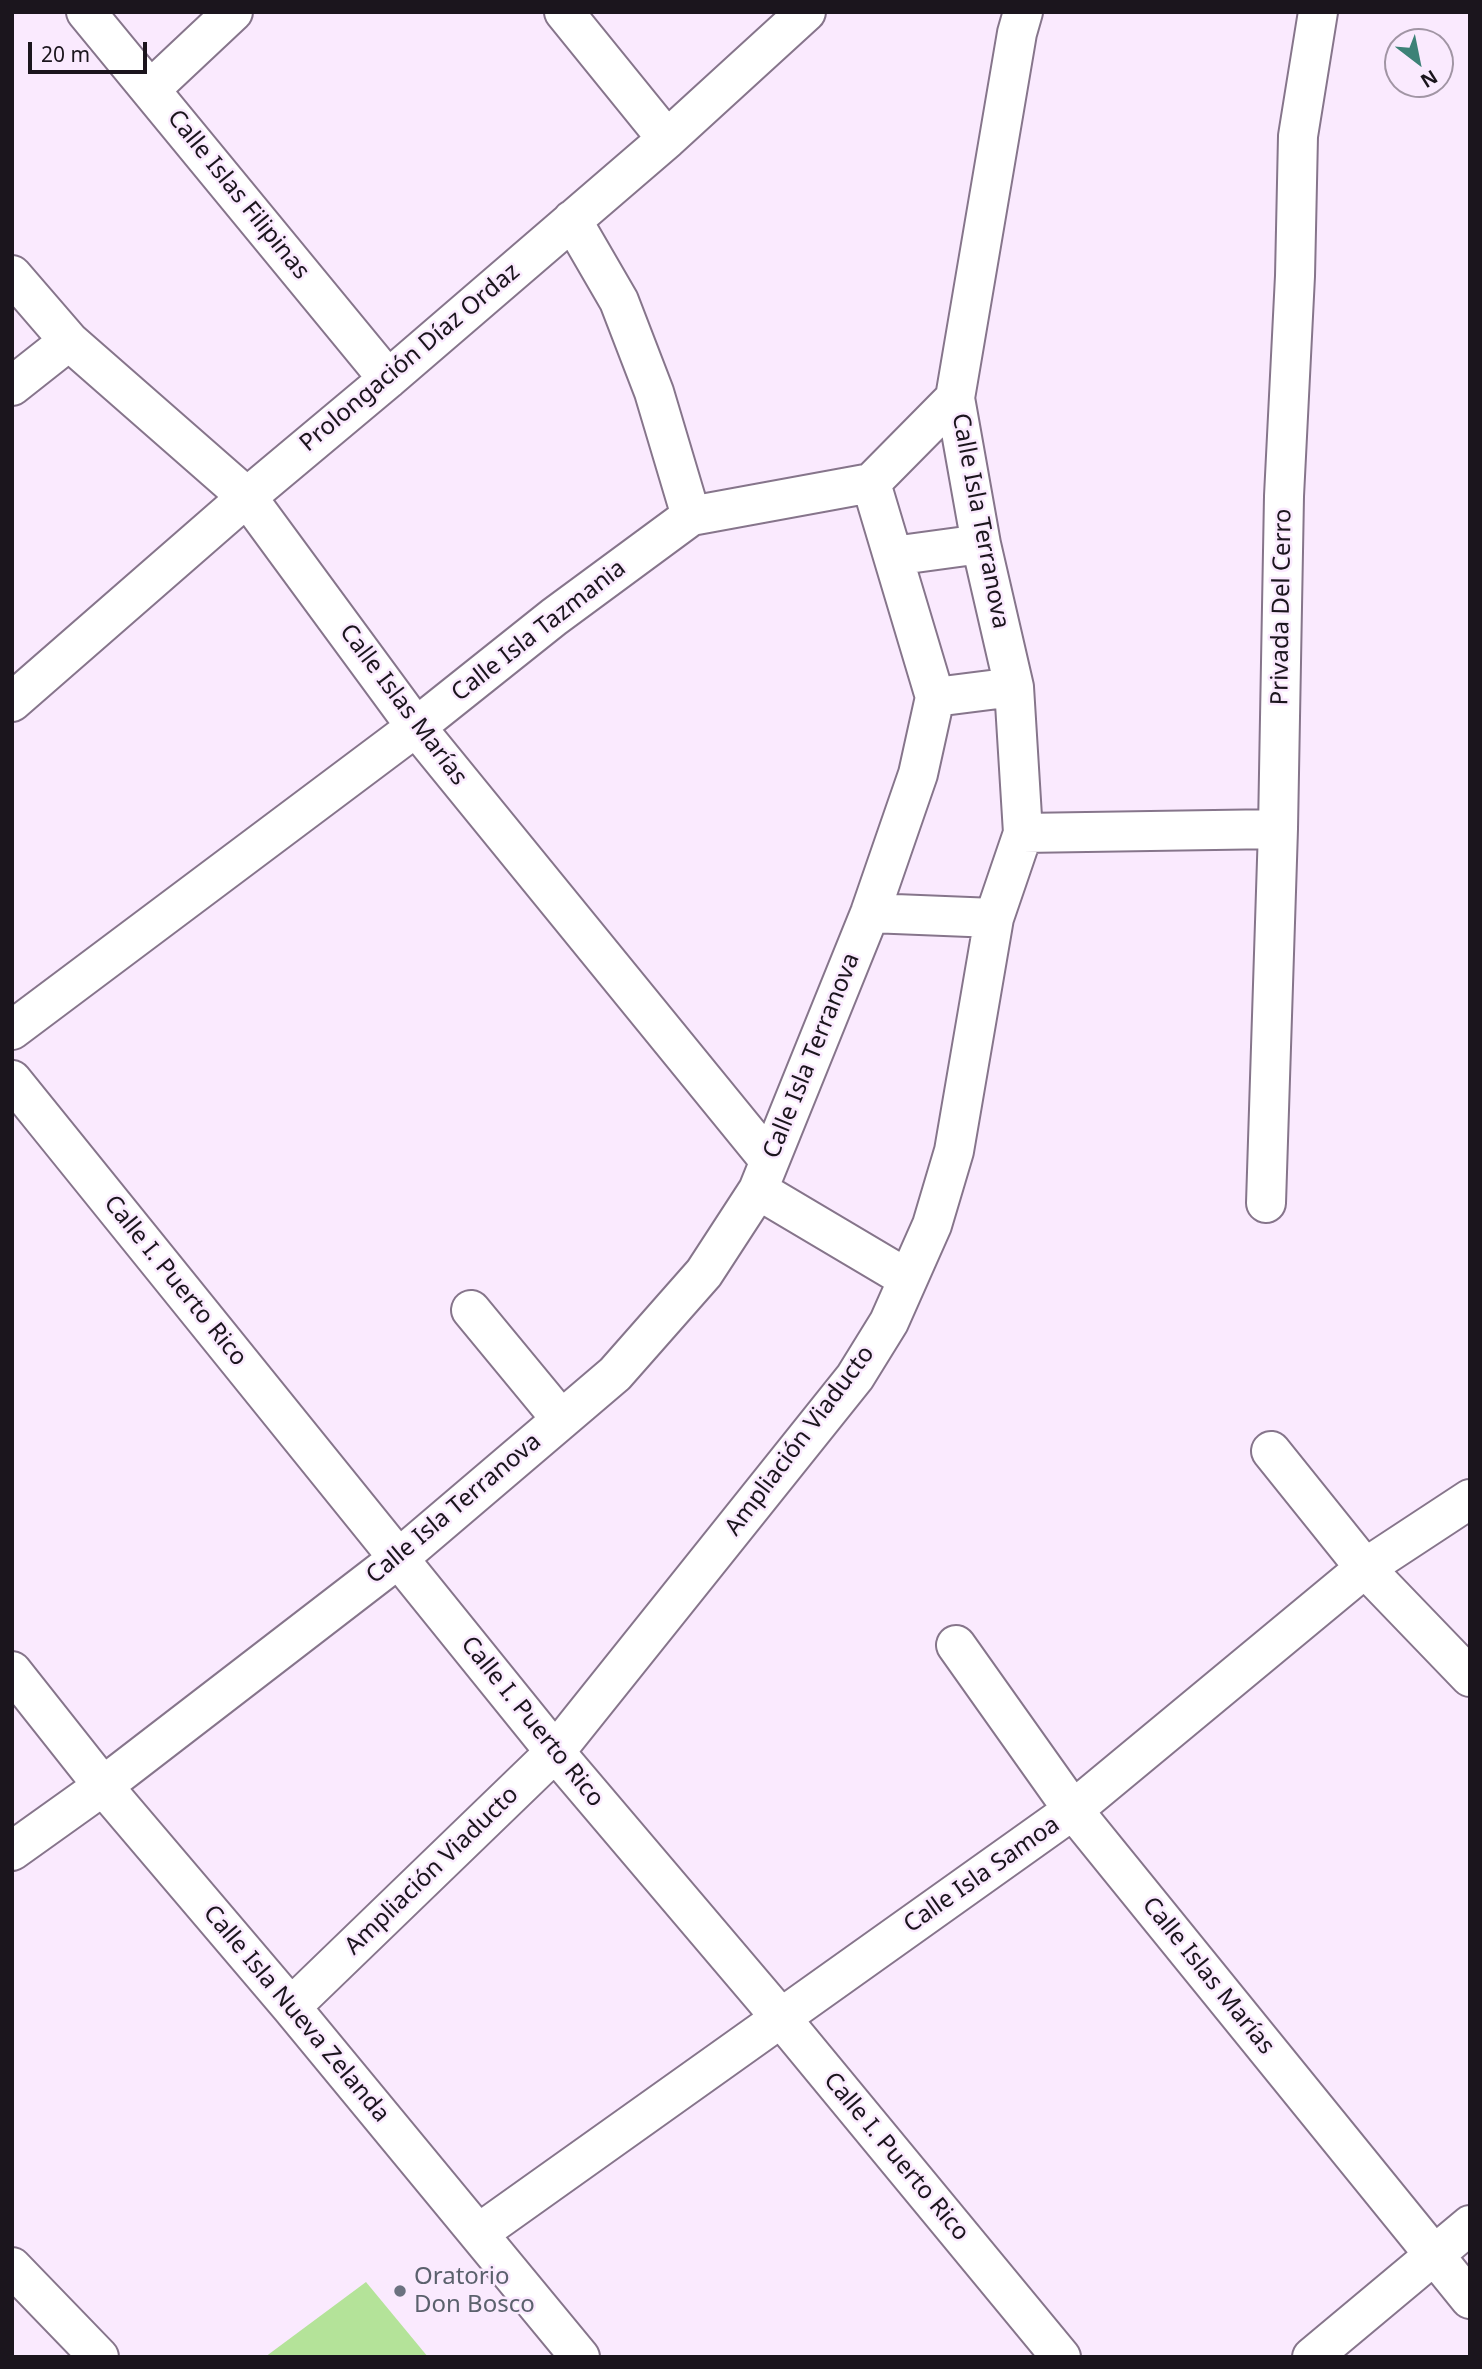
<!DOCTYPE html>
<meta charset="utf-8">
<style>
body{margin:0}
#map{position:relative;width:1482px;height:2369px;overflow:hidden;background:#faeafe;font-family:"Noto Sans",sans-serif}
canvas{display:block}
.frame{position:absolute;inset:0;border:14px solid #1b151d;pointer-events:none}
.north{position:absolute;left:1384px;top:28px;width:70px;height:70px;box-sizing:border-box;background:#faeafe;border:2px solid #a195a4;border-radius:50%;rotate:148deg;font-size:19px;font-weight:700;line-height:28px;text-align:center;color:#1b151d}
.north::after{content:'';display:block;margin:auto;width:24px;height:32px;background:#3d8277;clip-path:polygon(50% 0,100% 100%,50% 72%,0 100%)}
.scale{position:absolute;left:28px;top:42px;width:119px;height:32px;box-sizing:border-box;border:4px solid #1b151d;border-top:0;padding-left:9px;font-size:21px;line-height:24px;white-space:nowrap;color:#1b151d;-webkit-text-stroke:5px #faeafe;paint-order:stroke}
</style>
<div id="map">
<canvas width="1482" height="2369"></canvas>
<div class="frame"></div>
<div class="north">N</div>
<div class="scale">20 m</div>
</div>
<script>
const ctx = document.querySelector('canvas').getContext('2d');
ctx.lineJoin = 'round';
function fillPath(path, color) {
  ctx.fillStyle = color;
  ctx.fill(path, 'evenodd');
}
function strokePath(path, color, width, dash) {
  ctx.strokeStyle = color;
  ctx.lineWidth = width;
  ctx.lineCap = dash ? 'butt' : 'round';
  ctx.setLineDash(dash || []);
  ctx.stroke(path);
}
function write(font, color, halo, rows, align = 'center') {
  ctx.font = font + ' "Noto Sans",sans-serif';
  ctx.lineWidth = 5;
  ctx.setLineDash([]);
  ctx.textBaseline = 'middle';
  ctx.strokeStyle = halo;
  ctx.fillStyle = color;
  for (const [text, x, y, turn = 0] of rows) {
    ctx.save();
    ctx.translate(x, y);
    ctx.rotate((+turn || 0) * Math.PI / 180);
    ctx.textAlign = isNaN(turn) ? turn : align;
    if (halo) ctx.strokeText(text, 0, 0);
    ctx.fillText(text, 0, 0);
    ctx.restore();
  }
}
const green = new Path2D(`
 M366 2282 428 2357H265Z`);
const street = new Path2D(`
 M86 12 388 379
 M564 12 667 139
 M151 89 233 12
 M572 220 619 301 654 392 691 516
 M12 275 69 341 247 497 416 727 769 1160
 M12 386 69 341
 M871 483 935 697
 M893 556 981 544
 M12 702 247 497 388 379 667 139 806 12
 M1023 833 1278 829
 M870 913 994 918
 M12 1030 416 727 554 617 691 516 871 483 955 398
 M12 1080 555 1752 781 2018 1061 2357
 M758 1190 908 1279
 M1266 1203 1278 829 1284 496 1295 276 1298 136 1318 12
 M471 1310 561 1419
 M1271 1451 1365 1568 1470 1677
 M956 1645 1073 1810 1470 2299
 M12 1671 103 1786 291 2007 580 2357
 M12 1851 103 1786 399 1558 615 1374 704 1273 758 1190 870 913 918 774 935 697 1014 687
 M291 2007 555 1752 855 1377 889 1322 932 1225 954 1151 994 918 1023 833 1014 687 981 544 955 398 1017 33 1023 12
 M479 2233 1073 1810 1365 1568 1470 1499
 M12 2267 99 2357
 M1312 2357 1470 2225`);
const markers = [
 [400,2291,7,"#6b7280"]
];
const streetNames = [
 ["Calle Islas Filipinas",238,195,51],
 ["Prolongación Díaz Ordaz",410,358,-40],
 ["Calle Isla Terranova",980,521,79],
 ["Privada Del Cerro",1282,607,-89],
 ["Calle Isla Tazmania",539,631,-38],
 ["Calle Islas Marías",403,705,53],
 ["Calle Isla Terranova",812,1056,-68],
 ["Calle I. Puerto Rico",175,1281,51],
 ["Ampliación Viaducto",800,1441,-53],
 ["Calle Isla Terranova",454,1509,-40],
 ["Calle I. Puerto Rico",532,1722,51],
 ["Ampliación Viaducto",432,1871,-44],
 ["Calle Isla Samoa",982,1875,-35],
 ["Calle Islas Marías",1208,1976,51],
 ["Calle Isla Nueva Zelanda",296,2014,50],
 ["Calle I. Puerto Rico",896,2157,50]
];
const worshipNames = [
 ["Oratorio",414,2277],
 ["Don Bosco",414,2305]
];
fillPath(green, '#b4e399');
strokePath(street, '#86758b', 42);
strokePath(street, '#fff', 38);
for (const [x, y, r, color] of markers) {
  const dot = new Path2D();
  dot.arc(x, y, r, 0, 2 * Math.PI);
  ctx.fillStyle = color;
  ctx.fill(dot);
  strokePath(dot, '#faeafe', 2.5);
}
write('24px', '#1b151d', '#faeafe', streetNames);
write('24px', '#5b616d', '#faeafe', worshipNames, 'left');
</script>
